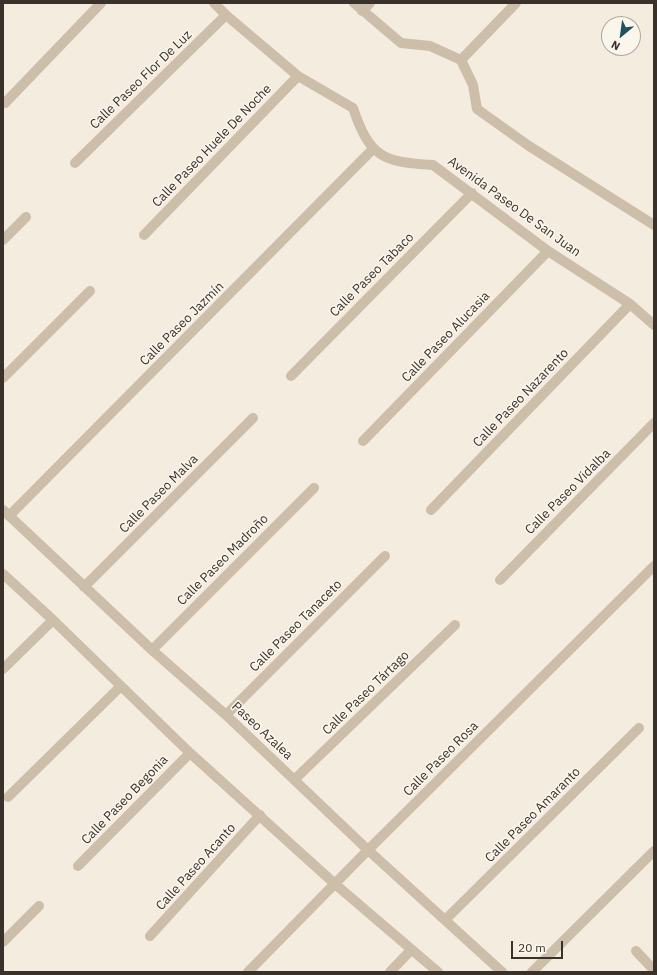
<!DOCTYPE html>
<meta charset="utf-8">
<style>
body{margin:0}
#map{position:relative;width:657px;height:975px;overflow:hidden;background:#f4ecdf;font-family:"IBM Plex Sans",sans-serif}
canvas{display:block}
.frame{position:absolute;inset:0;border:4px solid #3a312a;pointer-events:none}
.north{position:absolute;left:601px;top:16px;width:40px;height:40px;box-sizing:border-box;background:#fbf6ec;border:1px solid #aea79e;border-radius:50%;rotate:209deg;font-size:11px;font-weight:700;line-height:16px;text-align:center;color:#3a312a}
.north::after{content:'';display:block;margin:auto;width:14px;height:18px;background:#1d535e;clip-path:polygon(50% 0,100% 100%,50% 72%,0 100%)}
.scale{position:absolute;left:511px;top:941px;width:52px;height:18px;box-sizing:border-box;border:2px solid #3a312a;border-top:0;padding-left:5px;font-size:12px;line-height:14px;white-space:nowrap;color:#3a312a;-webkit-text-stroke:3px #fbf6ec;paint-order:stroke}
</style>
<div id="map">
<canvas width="657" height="975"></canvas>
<div class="frame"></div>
<div class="north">N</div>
<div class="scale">20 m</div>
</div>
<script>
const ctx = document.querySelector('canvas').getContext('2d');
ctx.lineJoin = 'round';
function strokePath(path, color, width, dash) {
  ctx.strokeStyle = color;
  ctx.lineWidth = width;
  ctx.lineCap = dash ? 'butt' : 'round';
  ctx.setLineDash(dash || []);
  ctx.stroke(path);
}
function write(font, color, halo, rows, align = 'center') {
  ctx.font = font + ' "IBM Plex Sans",sans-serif';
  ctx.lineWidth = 3;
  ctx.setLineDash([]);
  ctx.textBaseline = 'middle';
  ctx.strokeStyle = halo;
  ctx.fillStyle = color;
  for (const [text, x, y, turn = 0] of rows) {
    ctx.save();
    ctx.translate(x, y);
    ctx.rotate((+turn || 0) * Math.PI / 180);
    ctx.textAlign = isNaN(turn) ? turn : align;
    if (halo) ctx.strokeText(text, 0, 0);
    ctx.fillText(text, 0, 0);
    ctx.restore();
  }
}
const minor = new Path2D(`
 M214 3 226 15 298 76 353 108C370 158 383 162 433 165L548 251 630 304 654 325
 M354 3 401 43 430 46 461 60 473 85 477 109 529 146 654 225
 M362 11 370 3
 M461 60 516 3
 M5 103 101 3
 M75 163 226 15
 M144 235 298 76
 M3 240 26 217
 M291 376 472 193
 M3 378 90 291
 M363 441 548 251
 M3 510 152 650 226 715 368 850 502 972
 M431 510 630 304
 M9 516 373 149
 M3 574 53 620 190 753 335 884 438 972
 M500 580 654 423
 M84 587 253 418
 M152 650 314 488
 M3 669 53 620
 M226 715 385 556
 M295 779 455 625
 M8 797 121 686
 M78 866 190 753
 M445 920 639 728
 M150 936 260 815
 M3 942 39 906
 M636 951 654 970
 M248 972 368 850 654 566
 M390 972 411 950
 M532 972 654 851`);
const streetNames = [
 ["Calle Paseo Flor De Luz",141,80,-44],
 ["Calle Paseo Huele De Noche",212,146,-46],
 ["Avenida Paseo De San Juan",514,207,36],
 ["Calle Paseo Tabaco",372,275,-45],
 ["Calle Paseo Jazmín",182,324,-45],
 ["Calle Paseo Alucasia",446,337,-46],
 ["Calle Paseo Nazarento",521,398,-46],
 ["Calle Paseo Vidalba",568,492,-45],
 ["Calle Paseo Malva",159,494,-45],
 ["Calle Paseo Madroño",223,560,-45],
 ["Calle Paseo Tanaceto",296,626,-45],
 ["Calle Paseo Tártago",366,693,-44],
 ["Paseo Azalea",262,731,43],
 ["Calle Paseo Rosa",441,759,-45],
 ["Calle Paseo Begonia",125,800,-46],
 ["Calle Paseo Amaranto",533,815,-45],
 ["Calle Paseo Acanto",196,867,-48]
];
strokePath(minor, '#cdbeaa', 10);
write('13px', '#3a312a', '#fbf6ec', streetNames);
</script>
